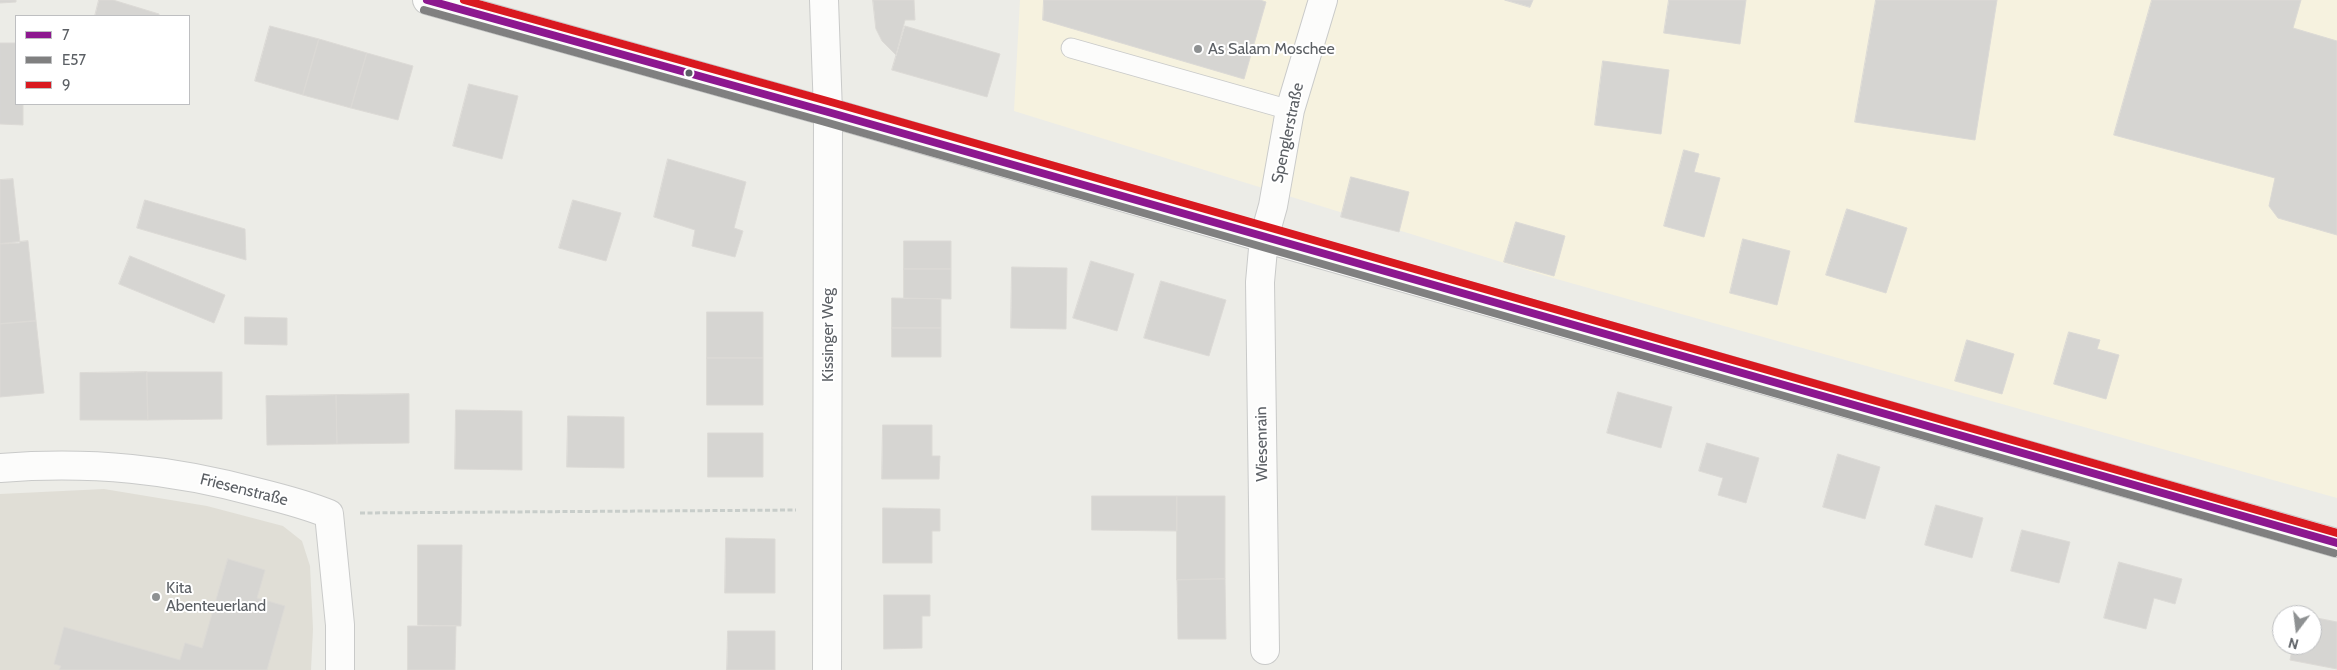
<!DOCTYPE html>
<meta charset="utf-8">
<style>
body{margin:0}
#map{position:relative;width:2337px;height:670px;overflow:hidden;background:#ecece7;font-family:Cabin,sans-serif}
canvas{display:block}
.legend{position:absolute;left:15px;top:15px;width:175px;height:90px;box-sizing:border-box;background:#fff;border:1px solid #bebfc1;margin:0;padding:6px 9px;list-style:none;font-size:15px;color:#5c6065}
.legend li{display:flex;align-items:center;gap:10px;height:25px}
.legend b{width:25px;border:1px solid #bebfc1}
.north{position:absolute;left:2272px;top:605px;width:50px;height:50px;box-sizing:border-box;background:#fff;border:1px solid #bebfc1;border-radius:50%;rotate:195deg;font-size:14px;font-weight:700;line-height:20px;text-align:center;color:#5c6065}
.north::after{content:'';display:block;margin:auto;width:18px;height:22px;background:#8e9192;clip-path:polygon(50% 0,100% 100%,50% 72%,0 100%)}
</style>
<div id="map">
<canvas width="2337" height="670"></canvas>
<ul class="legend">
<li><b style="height:6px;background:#8d188f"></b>7</li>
<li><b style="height:6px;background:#808080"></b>E57</li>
<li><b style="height:6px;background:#d91920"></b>9</li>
</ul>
<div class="north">N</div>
</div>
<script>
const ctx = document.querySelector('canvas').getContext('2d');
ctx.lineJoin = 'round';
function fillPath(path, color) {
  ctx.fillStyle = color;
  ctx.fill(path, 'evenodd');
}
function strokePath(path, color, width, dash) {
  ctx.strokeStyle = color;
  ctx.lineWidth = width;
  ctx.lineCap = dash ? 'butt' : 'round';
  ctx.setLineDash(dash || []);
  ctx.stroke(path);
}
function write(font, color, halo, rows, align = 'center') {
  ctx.font = font + ' Cabin,sans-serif';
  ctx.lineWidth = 4;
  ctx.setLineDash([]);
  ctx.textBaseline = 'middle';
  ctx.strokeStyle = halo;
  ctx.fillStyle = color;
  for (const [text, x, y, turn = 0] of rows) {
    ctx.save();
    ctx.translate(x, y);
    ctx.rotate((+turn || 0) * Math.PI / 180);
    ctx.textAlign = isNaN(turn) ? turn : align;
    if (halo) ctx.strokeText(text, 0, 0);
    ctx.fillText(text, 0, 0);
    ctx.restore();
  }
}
const commercial = new Path2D(`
 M1020 0H2337V498L1553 278 1014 111Z`);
const education = new Path2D(`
 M104 489 207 506 283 526 302 541 310 566 313 629 311 670H0V494Z`);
const building = new Path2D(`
 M0 0H16V2L0 3Z
 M99 0H113L159 14V16H95Z
 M873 0H914L915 20H905L896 55 882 41 876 29Z
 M1044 0H1260L1266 2 1244 79 1043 20Z
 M1505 0H1533L1530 7Z
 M1669 0H1746L1740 44 1664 33Z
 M1876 0H1997L1975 140 1855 122Z
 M2152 0H2301L2293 28 2337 41V235L2278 218 2269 206 2275 178 2114 135Z
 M270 26 319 39 303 95 255 81Z
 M905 26 1000 54 987 97 892 70Z
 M319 39 367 53 351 108 303 95Z
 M0 43H16V104H23V125L0 124Z
 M367 53 413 66 398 120 351 108Z
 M1603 61 1669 70 1661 134 1595 125Z
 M469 84 518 96 502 159 453 146Z
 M1684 150 1699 154 1694 172 1720 178 1704 237 1664 226Z
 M668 159 746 182 734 228 743 231 735 257 692 246 695 230 654 217Z
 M1351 177 1409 192 1399 232 1341 217Z
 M13 179 20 243 0 244V180Z
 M145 200 245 229 246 260 137 228Z
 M573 200 621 213 606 261 559 248Z
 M1847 209 1907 228 1886 293 1826 275Z
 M1516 222 1565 236 1554 276 1504 262Z
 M1743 239 1790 251 1777 305 1730 293Z
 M28 241 36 321 0 324V244Z
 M904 241H951V269H904Z
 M130 256 225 295 214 323 119 284Z
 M1091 261 1134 274 1117 331 1073 318Z
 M1012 267 1067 268 1066 329 1011 328Z
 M904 269H951V299L904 298Z
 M1161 281 1226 300 1209 356 1144 338Z
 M892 298 941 299V328H892Z
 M707 312H763V358H707Z
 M245 317 287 318V345L245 344Z
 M36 321 44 393 0 397V324Z
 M892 328H941V357H892Z
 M2069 332 2100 340 2097 349 2119 355 2106 399 2054 384Z
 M1967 340 2014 354 2002 394 1955 381Z
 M707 358H763V405H707Z
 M147 372 148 420H80V373Z
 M147 372H222V419L148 420Z
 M1618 392 1672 407 1661 448 1607 433Z
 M409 394V443L337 444 336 395Z
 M336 395 337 444 267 445 266 396Z
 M456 410 522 411V470L455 469Z
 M568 416 624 417V468L567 467Z
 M883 425H932V456H940L939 479H882Z
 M708 433H763V477H708Z
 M1707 443 1759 458 1746 503 1718 495 1723 478 1699 471Z
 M1838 454 1880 467 1865 519 1823 507Z
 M1092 496H1177V531L1092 530Z
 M1177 496H1225V579L1177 580Z
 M1936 505 1983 518 1972 558 1925 545Z
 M883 508 940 509V531H932V563H883Z
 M2022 530 2070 542 2059 583 2011 571Z
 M726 538 775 539V593H725Z
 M418 545H462L461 626 418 625Z
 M228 559 265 570 257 598 285 606 267 670H59L61 666 54 664 64 627 180 660 185 643 202 648Z
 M2119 562 2182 579 2175 604 2154 598 2146 629 2104 618Z
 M1225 579 1226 639H1178L1177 580Z
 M884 595H930V616H922V648L884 649Z
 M2312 617 2337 622V669L2290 660 2293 645H2312Z
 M408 626H456L455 670H408Z
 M728 631H775V670H727Z`);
const path = new Path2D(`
 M360 513 796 510`);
const service = new Path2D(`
 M1071 48 1290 110`);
const minor = new Path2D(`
 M824 0 828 112 827 670
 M0 468C91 461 172 469 260 493 284 499 307 505 329 514L340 625V670
 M1265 650 1260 282 1264 238 1273 206 1290 110 1323 0`);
const tertiary = new Path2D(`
 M427 0 828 112 1264 238 2337 543`);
const bus1 = new Path2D(`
 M427 0 828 112 2337 543`);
const bus2 = new Path2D(`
 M424 10 825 122 2334 553`);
const bus3 = new Path2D(`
 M464 0 831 102 2337 533`);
const markers = [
 [1198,49,5,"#8e9192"],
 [689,73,4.5,"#5c6065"],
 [156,597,5,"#8e9192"]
];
const poiNames = [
 ["As Salam Moschee",1208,49],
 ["Kita",166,588],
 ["Abenteuerland",166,606]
];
const streetNames = [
 ["Spenglerstraße",1288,133,-78],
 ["Kissinger Weg",828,335,-90],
 ["Wiesenrain",1262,444,-91],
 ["Friesenstraße",244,490,14]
];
fillPath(commercial, '#f6f2df');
fillPath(education, '#e0ded6');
fillPath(building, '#d6d5d2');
strokePath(building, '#dcdad6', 1);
strokePath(service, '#c9cac9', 21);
strokePath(minor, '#c9cac9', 30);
strokePath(tertiary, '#c9cac9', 30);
strokePath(path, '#c8cdca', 3, [5, 2.5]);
strokePath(service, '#fcfcfb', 19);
strokePath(minor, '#fcfcfb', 28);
strokePath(tertiary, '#fcfcfb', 28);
strokePath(bus1, '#8d188f', 8);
strokePath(bus2, '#808080', 8);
strokePath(bus3, '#d91920', 8);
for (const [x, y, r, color] of markers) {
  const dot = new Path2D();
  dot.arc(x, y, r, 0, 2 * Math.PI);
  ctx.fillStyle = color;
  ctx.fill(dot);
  strokePath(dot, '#fff', 2);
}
write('16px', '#5c6065', '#fff', poiNames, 'left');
write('16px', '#5c6065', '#fff', streetNames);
</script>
